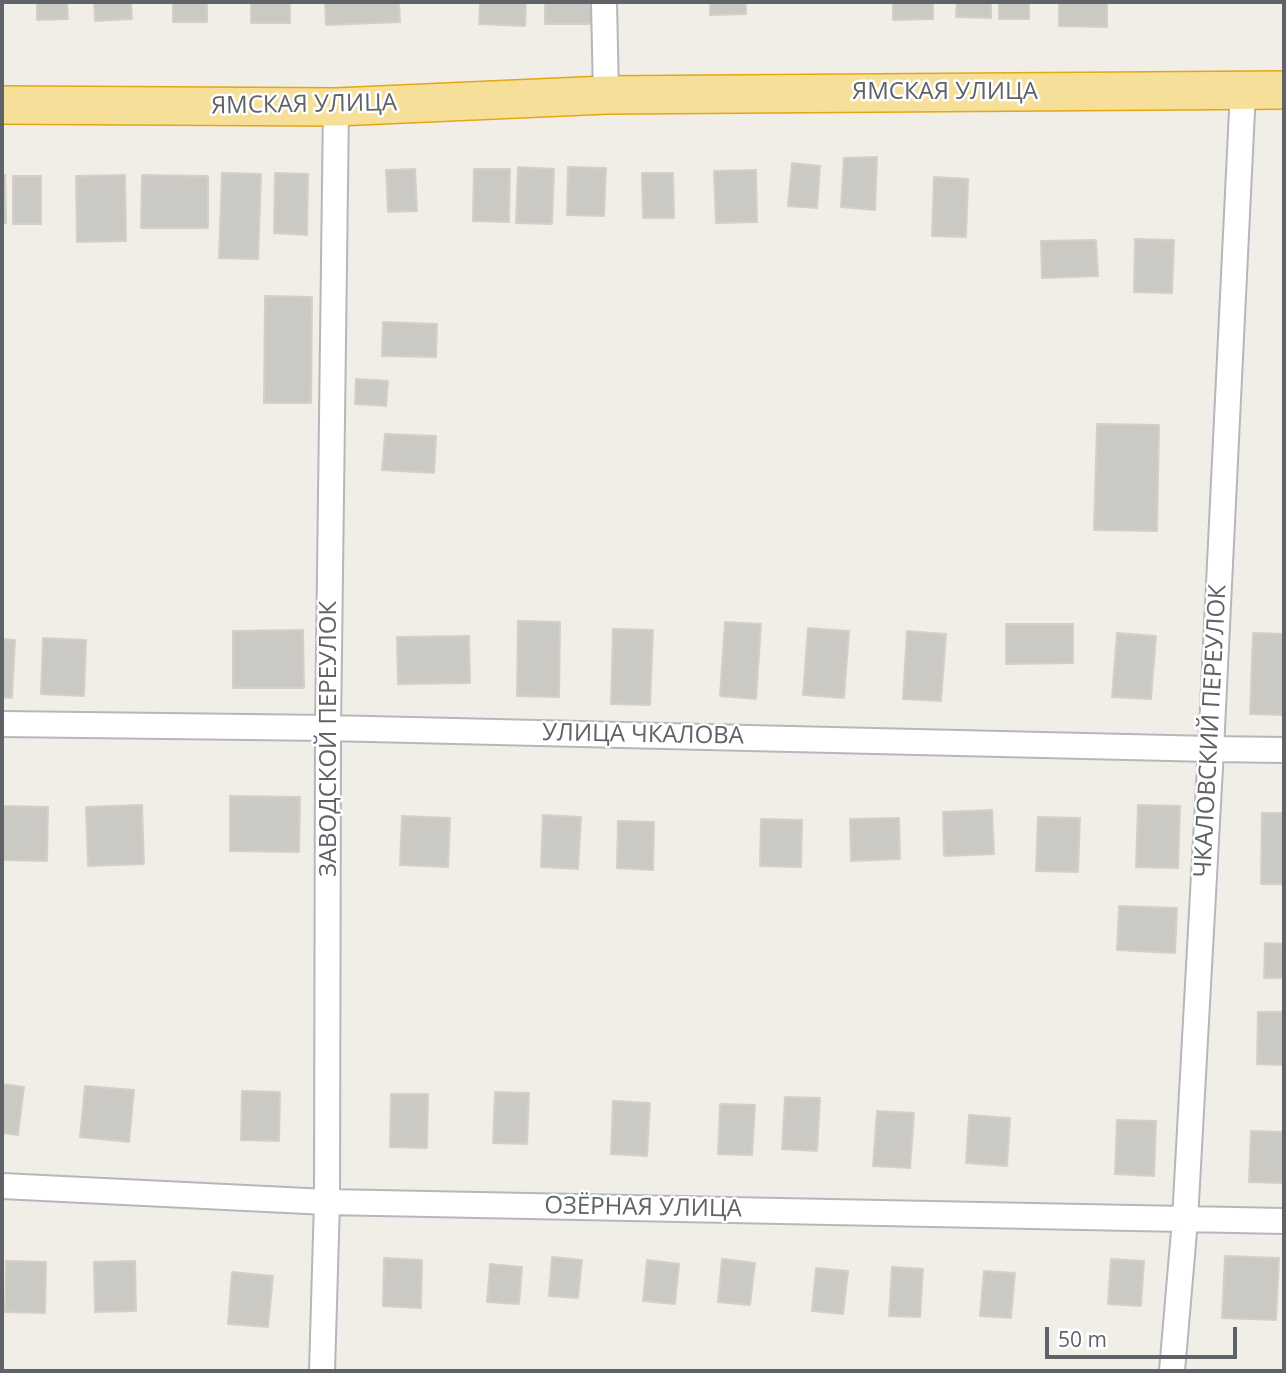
<!DOCTYPE html>
<meta charset="utf-8">
<style>
body{margin:0}
#map{position:relative;width:1286px;height:1373px;overflow:hidden;background:#f0eee7;font-family:"Open Sans",sans-serif}
canvas{display:block}
.frame{position:absolute;inset:0;border:4px solid #5f6266;pointer-events:none}
.scale{position:absolute;left:1045px;top:1327px;width:192px;height:32px;box-sizing:border-box;border:4px solid #5f6266;border-top:0;padding-left:9px;font-size:21px;line-height:24px;white-space:nowrap;color:#5f6266;-webkit-text-stroke:5px #fff;paint-order:stroke}
</style>
<div id="map">
<canvas width="1286" height="1373"></canvas>
<div class="frame"></div>
<div class="scale">50 m</div>
</div>
<script>
const ctx = document.querySelector('canvas').getContext('2d');
ctx.lineJoin = 'round';
function fillPath(path, color) {
  ctx.fillStyle = color;
  ctx.fill(path, 'evenodd');
}
function strokePath(path, color, width, dash) {
  ctx.strokeStyle = color;
  ctx.lineWidth = width;
  ctx.lineCap = dash ? 'butt' : 'round';
  ctx.setLineDash(dash || []);
  ctx.stroke(path);
}
function write(font, color, halo, rows, align = 'center') {
  ctx.font = font + ' "Open Sans",sans-serif';
  ctx.lineWidth = 5;
  ctx.setLineDash([]);
  ctx.textBaseline = 'middle';
  ctx.strokeStyle = halo;
  ctx.fillStyle = color;
  for (const [text, x, y, turn = 0] of rows) {
    ctx.save();
    ctx.translate(x, y);
    ctx.rotate((+turn || 0) * Math.PI / 180);
    ctx.textAlign = isNaN(turn) ? turn : align;
    if (halo) ctx.strokeText(text, 0, 0);
    ctx.fillText(text, 0, 0);
    ctx.restore();
  }
}
const building = new Path2D(`
 M37 2H67L68 19 37 20Z
 M94 2H131L132 19 95 21Z
 M173 2H207V22H173Z
 M251 2H290V23H251Z
 M325 2H399L400 22 326 25Z
 M480 2H526L525 26 479 24Z
 M545 2H595V24H545Z
 M710 2H746V14L710 15Z
 M893 2H933V19L893 20Z
 M957 2H991V18L956 17Z
 M999 2H1029V19H999Z
 M1059 2H1107V27L1059 26Z
 M877 157 875 210 841 207 844 158Z
 M792 163 820 166 817 208 788 206Z
 M518 167 554 169 552 224 516 223Z
 M568 167 606 168 604 216 567 215Z
 M415 169 417 211 388 212 386 170Z
 M474 169H510L509 222 473 221Z
 M756 170 757 222 716 223 714 171Z
 M222 173 261 174 258 259 219 258Z
 M275 173 308 174 307 235 274 233Z
 M642 173H673L674 218H643Z
 M2 175H5L6 223H2Z
 M125 175 126 241 77 242 76 176Z
 M142 175 208 176V228H141Z
 M13 176H41V224H13Z
 M934 177 968 179 966 237 932 236Z
 M1135 239 1174 240 1172 293 1134 292Z
 M1096 240 1098 276 1042 278 1041 241Z
 M265 296 312 297 311 403H264Z
 M383 322 437 324 436 357 382 356Z
 M356 379 388 381 386 406 355 404Z
 M1097 424 1159 425 1157 531 1094 530Z
 M385 434 436 436 434 473 382 470Z
 M518 621 560 622 559 697 517 696Z
 M725 622 761 624 756 699 720 696Z
 M1006 624H1073V663L1006 664Z
 M808 628 849 631 844 698 803 695Z
 M613 629 653 630 650 705 611 704Z
 M303 630 304 688H233V631Z
 M907 631 946 634 941 701 903 699Z
 M1117 633 1156 636 1151 699 1112 697Z
 M1253 633 1284 634V715L1250 714Z
 M469 636 470 683 398 684 397 637Z
 M43 638 86 640 84 696 41 694Z
 M2 639 15 640 12 698 2 697Z
 M230 796 300 797 299 852 230 851Z
 M142 805 144 864 88 866 86 807Z
 M1138 805 1180 806 1178 868 1136 867Z
 M2 806 48 807 47 861 2 860Z
 M992 810 994 854 944 856 943 812Z
 M1262 813H1284V884H1261Z
 M543 815 581 817 578 869 541 867Z
 M402 816 450 818 448 867 400 865Z
 M1038 817 1080 818 1078 872 1036 871Z
 M899 818 900 859 851 861 850 819Z
 M761 819 802 820 801 867 760 866Z
 M618 821 654 822 653 870 617 868Z
 M1119 906 1177 908 1175 953 1117 950Z
 M1265 943 1284 944V978H1264Z
 M1258 1012H1284V1065L1257 1064Z
 M2 1084 24 1087 18 1135 2 1133Z
 M85 1086 134 1090 129 1142 80 1137Z
 M242 1091 280 1092 279 1141 241 1140Z
 M495 1092 529 1093 527 1144 493 1143Z
 M391 1094H428L427 1148 390 1147Z
 M785 1097 820 1098 817 1151 782 1149Z
 M613 1101 650 1103 647 1156 611 1154Z
 M720 1104 755 1105 752 1155 718 1154Z
 M877 1111 914 1113 910 1168 873 1166Z
 M969 1115 1010 1118 1007 1166 966 1163Z
 M1117 1120 1156 1121 1154 1176 1115 1174Z
 M1251 1131 1284 1132V1183L1249 1182Z
 M1225 1256 1279 1258 1276 1320 1222 1318Z
 M552 1257 582 1260 578 1298 549 1296Z
 M384 1258 422 1260 421 1308 383 1306Z
 M722 1259 755 1263 750 1305 718 1302Z
 M1111 1259 1144 1261 1141 1306 1108 1304Z
 M647 1260 679 1264 675 1304 643 1301Z
 M6 1261 46 1262 45 1313 5 1312Z
 M135 1261 136 1311 95 1312 94 1262Z
 M490 1264 522 1267 519 1304 487 1302Z
 M892 1267 923 1269 920 1317 889 1316Z
 M816 1268 848 1271 843 1314 812 1311Z
 M984 1271 1015 1273 1011 1318 980 1316Z
 M232 1272 273 1276 268 1327 228 1324Z`);
const minor = new Path2D(`
 M604 2 606 95
 M2 724 328 728 1211 749 1284 750
 M2 1186 327 1202 1284 1221
 M322 1371 327 1202 328 728 336 107
 M1172 1371 1185 1220 1211 749 1243 90`);
const highway = new Path2D(`
 M2 105 336 107 606 95 1284 90`);
const streetNames = [
 ["ЯМСКАЯ УЛИЦА",945,92],
 ["ЯМСКАЯ УЛИЦА",304,105,-1],
 ["ЧКАЛОВСКИЙ ПЕРЕУЛОК",1211,731,-87],
 ["УЛИЦА ЧКАЛОВА",643,735,1],
 ["ЗАВОДСКОЙ ПЕРЕУЛОК",329,739,-90],
 ["ОЗЁРНАЯ УЛИЦА",643,1208,1]
];
fillPath(building, '#cbc9c4');
strokePath(building, '#d4d0c6', 2);
strokePath(minor, '#b4b7bb', 28);
strokePath(highway, '#e6a611', 40);
strokePath(minor, '#fff', 24);
strokePath(highway, '#f6df98', 37);
write('24px', '#5f6266', '#fff', streetNames);
</script>
